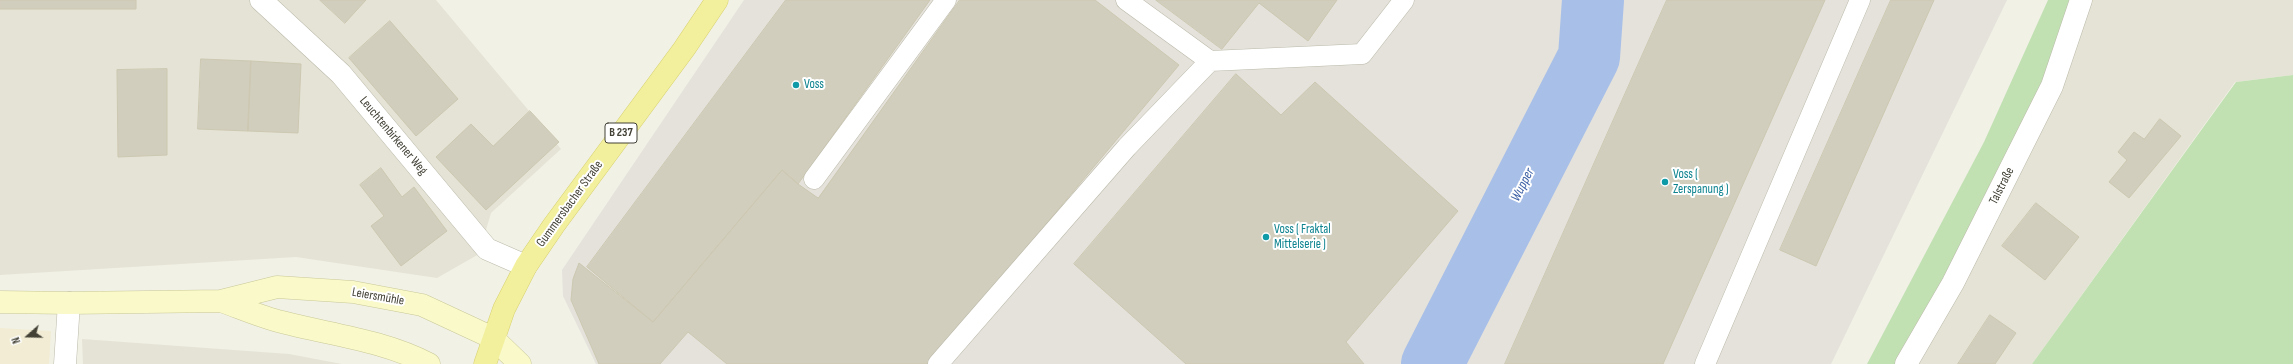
<!DOCTYPE html>
<meta charset="utf-8">
<style>
body{margin:0}
#map{position:relative;width:2293px;height:364px;overflow:hidden;background:#f1f1e6;font-family:"Sofia Sans Condensed",sans-serif}
canvas{display:block}
.north{position:absolute;left:8px;top:316px;width:40px;height:40px;-webkit-text-stroke:3px #fff;paint-order:stroke;rotate:250deg;font-size:11px;font-weight:700;line-height:16px;text-align:center;color:#434136}
.north::after{content:'';display:block;margin:auto;width:14px;height:18px;background:#434136;clip-path:polygon(50% 0,100% 100%,50% 72%,0 100%)}
</style>
<div id="map">
<canvas width="2293" height="364"></canvas>
<div class="north">N</div>
</div>
<script>
const ctx = document.querySelector('canvas').getContext('2d');
ctx.lineJoin = 'round';
function fillPath(path, color) {
  ctx.fillStyle = color;
  ctx.fill(path, 'evenodd');
}
function strokePath(path, color, width, dash) {
  ctx.strokeStyle = color;
  ctx.lineWidth = width;
  ctx.lineCap = dash ? 'butt' : 'round';
  ctx.setLineDash(dash || []);
  ctx.stroke(path);
}
function write(font, color, halo, rows, align = 'center') {
  ctx.font = font + ' "Sofia Sans Condensed",sans-serif';
  ctx.lineWidth = 4;
  ctx.setLineDash([]);
  ctx.textBaseline = 'middle';
  ctx.strokeStyle = halo;
  ctx.fillStyle = color;
  for (const [text, x, y, turn = 0] of rows) {
    ctx.save();
    ctx.translate(x, y);
    ctx.rotate((+turn || 0) * Math.PI / 180);
    ctx.textAlign = isNaN(turn) ? turn : align;
    if (halo) ctx.strokeText(text, 0, 0);
    ctx.fillText(text, 0, 0);
    ctx.restore();
  }
}
const residential = new Path2D(`
 M0 0H436L561 149 491 213 479 254 437 278 296 257 0 275Z
 M2081 0H2293V75L2235 82 2032 364H1906Z
 M82 339 289 354 342 364H83Z`);
const commercial = new Path2D(`
 M0 328 51 331 49 364H0Z`);
const industrial = new Path2D(`
 M744 0H2007L1831 364H596L563 296 562 270Z`);
const green = new Path2D(`
 M2048 0H2081L2052 86 1906 364H1867L1984 142Z
 M2293 75V364H2032L2236 82Z`);
const river = new Path2D(`
 M1432 364 1589 57 1593 0`);
const building = new Path2D(`
 M0 0H136V9H0Z
 M320 0H366L345 23Z
 M786 0H930L798 184 782 170 653 322 587 267Z
 M960 0H1095L1179 65 929 364H727L688 332 660 364H599L571 300 573 279 579 263 653 322 782 170 798 184 818 198Z
 M1156 0H1337L1308 41 1259 3 1222 49Z
 M1667 0H1825L1663 364H1505Z
 M1891 0H1934L1816 266 1780 250Z
 M390 21 458 99 416 136 349 58Z
 M201 59 251 61 248 131 198 129Z
 M251 61 301 64 298 133 248 131Z
 M167 69V155L118 157 117 70Z
 M1236 74 1281 115 1315 82 1458 211 1346 342 1364 364H1186L1074 264Z
 M530 111 559 142 486 210 436 157 471 124 493 146Z
 M2160 119 2181 136 2129 198 2109 182 2127 160 2118 152 2134 132 2144 139Z
 M381 168 402 197 414 187 447 231 401 266 371 226 384 216 360 185Z
 M2036 203 2079 237 2045 280 2002 246Z
 M1990 315 2016 333 1995 364H1958Z`);
const lane = new Path2D(`
 M1126 0 1210 61
 M814 179 946 0
 M938 364 1127 147 1210 61 1362 54 1404 0
 M1705 364 1860 0`);
const street = new Path2D(`
 M261 0 341 74 487 249 526 266
 M65 364 69 303
 M1906 364 1953 283 2052 86 2081 0`);
const secondary = new Path2D(`
 M221 301C241 308 261 317 282 322 332 335 382 340 429 364
 M0 302 69 303 221 301 277 287 353 292 422 305 493 338 520 364`);
const primary = new Path2D(`
 M485 364 504 309 526 266 554 225 684 49 717 0`);
const markers = [
 [796,85,4,"#0f9aa8"],
 [1665,182,4,"#0f9aa8"],
 [1266,237,4,"#0f9aa8"]
];
const shields = [
 [621,133,32]
];
const shieldNames = [
 ["B 237",621,133]
];
const cultureNames = [
 ["Voss",804,85],
 ["Voss (",1673,175],
 ["Zerspanung )",1673,190],
 ["Voss ( Fraktal",1274,230],
 ["Mittelserie )",1274,245]
];
const streetNames = [
 ["Leuchtenbirkener Weg",393,136,50],
 ["Talstraße",2002,186,-63],
 ["Gummersbacher Straße",570,204,-54],
 ["Leiersmühle",378,297,10]
];
const waterNames = [
 ["Wupper",1523,185,-63]
];
fillPath(residential, '#e5e3d5');
fillPath(commercial, '#f1ecd3');
fillPath(industrial, '#e4e2db');
fillPath(green, '#c1e1b3');
strokePath(river, '#a8bfe8', 62);
fillPath(building, '#d2cebd');
strokePath(building, '#ccc8b1', 1);
strokePath(lane, '#bcbaaa', 21);
strokePath(street, '#bcbaaa', 23);
strokePath(secondary, '#c9c898', 23);
strokePath(primary, '#d7d16f', 23);
strokePath(lane, '#fff', 20);
strokePath(street, '#fff', 22);
strokePath(secondary, '#f9f9c9', 22);
strokePath(primary, '#f3f09d', 22);
for (const [x, y, r, color] of markers) {
  const dot = new Path2D();
  dot.arc(x, y, r, 0, 2 * Math.PI);
  ctx.fillStyle = color;
  ctx.fill(dot);
  strokePath(dot, '#fff', 1.5);
}
for (const [x, y, w] of shields) {
  const box = new Path2D();
  box.roundRect(x - w / 2, y - 10, w, 20, 3);
  ctx.fillStyle = '#fff';
  ctx.fill(box);
  strokePath(box, '#434136', 1);
}
write('bold 12px', '#434136', null, shieldNames);
write('13px', '#0d838f', '#fff', cultureNames, 'left');
write('13px', '#434136', '#fff', streetNames);
write('italic 14px', '#3b5ea4', '#fff', waterNames);
</script>
